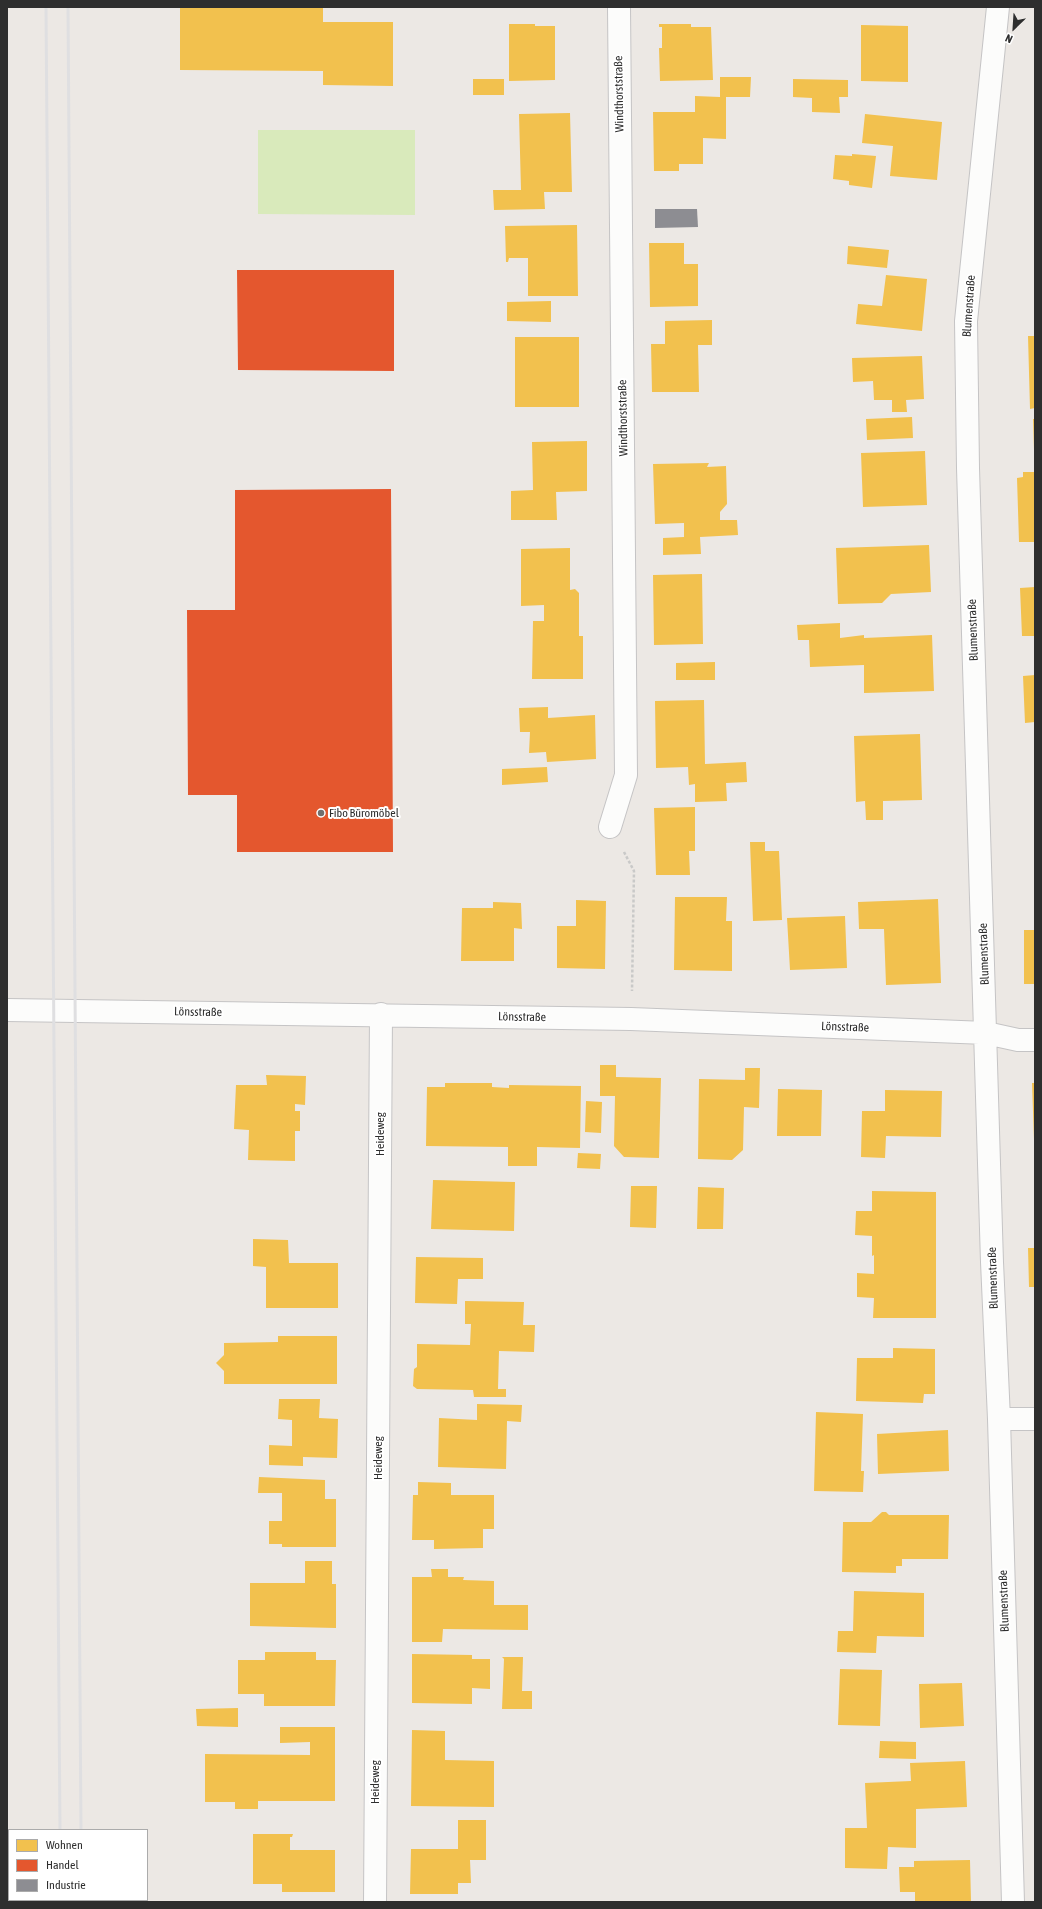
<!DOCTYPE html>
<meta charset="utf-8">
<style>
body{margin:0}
#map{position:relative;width:1042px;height:1909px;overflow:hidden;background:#ece8e4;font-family:"Asap Condensed",sans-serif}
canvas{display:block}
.frame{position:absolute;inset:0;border:8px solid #2e2e2e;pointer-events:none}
.legend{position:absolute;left:8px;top:1829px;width:140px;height:72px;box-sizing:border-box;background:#fff;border:1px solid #ababab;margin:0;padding:5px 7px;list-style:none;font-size:12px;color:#2e2e2e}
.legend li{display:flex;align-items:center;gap:8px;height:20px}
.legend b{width:20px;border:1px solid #ababab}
.north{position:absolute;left:994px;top:8px;width:40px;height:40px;-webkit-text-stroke:3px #fff;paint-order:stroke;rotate:205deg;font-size:11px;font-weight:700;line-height:16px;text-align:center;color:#2e2e2e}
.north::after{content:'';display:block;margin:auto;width:14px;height:18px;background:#2e2e2e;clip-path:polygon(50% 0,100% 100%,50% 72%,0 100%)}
</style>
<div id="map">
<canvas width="1042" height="1909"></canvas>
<div class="frame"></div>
<ul class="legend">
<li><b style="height:11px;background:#f2c14e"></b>Wohnen</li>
<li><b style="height:11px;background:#e4572e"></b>Handel</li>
<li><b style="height:11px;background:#8d8d92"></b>Industrie</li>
</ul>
<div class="north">N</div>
</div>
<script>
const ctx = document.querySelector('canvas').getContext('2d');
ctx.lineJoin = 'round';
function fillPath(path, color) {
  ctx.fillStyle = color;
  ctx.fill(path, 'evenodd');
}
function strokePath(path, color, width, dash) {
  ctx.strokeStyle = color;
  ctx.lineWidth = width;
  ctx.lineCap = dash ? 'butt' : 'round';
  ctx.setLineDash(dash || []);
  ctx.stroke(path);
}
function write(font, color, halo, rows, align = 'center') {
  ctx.font = font + ' "Asap Condensed",sans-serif';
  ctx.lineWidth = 4;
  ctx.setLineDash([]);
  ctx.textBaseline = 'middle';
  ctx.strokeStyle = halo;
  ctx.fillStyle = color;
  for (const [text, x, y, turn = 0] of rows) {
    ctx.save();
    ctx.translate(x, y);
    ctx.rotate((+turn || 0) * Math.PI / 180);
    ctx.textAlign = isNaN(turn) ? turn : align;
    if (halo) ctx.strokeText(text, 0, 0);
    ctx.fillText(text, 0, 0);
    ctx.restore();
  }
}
const pitch = new Path2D(`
 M258 130H415V215L258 214Z`);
const homes = new Path2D(`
 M180 7H323V22H393V86L323 85V71L180 70Z
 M509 24H535V26H555V80L509 81Z
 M659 24H691V27H711L713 80 660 81 659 48H662V27H659Z
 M861 25 908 26V82L861 81Z
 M720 77H751L750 97H726V139L703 138V164H679V171H654L653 112H695V96L720 97Z
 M473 79H504V95H473Z
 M793 79 848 80V97H839L840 113 812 112V98L793 97Z
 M570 113 572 192H544L545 209 494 210 493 190H521L519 114Z
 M865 114 942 122 937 180 890 176 893 146 862 143Z
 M852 154 876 156 872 188 849 185V181L833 179 835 155 852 156Z
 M577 225 578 296H528V258H509L508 262H506L505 226Z
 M649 243H684V264H698V306L650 307Z
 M848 246 889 250 887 268 847 264Z
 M886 275 927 279 922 331 856 324 858 304 882 306Z
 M551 301V322L507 321V302Z
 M712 320V345H698L699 392H652L651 344H665V321Z
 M1028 336H1035V408L1030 409Z
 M515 337H579V407H515Z
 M922 356 924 399 906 400 907 412H892V400H874L873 381 853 382 852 358Z
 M912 417 913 438 867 440 866 419Z
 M1033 419H1035V450H1034Z
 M587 441V491L556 492 557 520H511V491L533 490 532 442Z
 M925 451 927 505 863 507 861 453Z
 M709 463 707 467 726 466 727 504 720 512V520H737L738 535 700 537 701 554 663 555V538L684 537V523L655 524 653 464Z
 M1023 472H1035V542H1019L1017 478 1023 477Z
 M929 545 931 592 891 594 882 603 838 604 836 548Z
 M570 548V590L575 589 579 593V636H583V679H532L533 621H544V605L521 606V549Z
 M702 574 703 644 654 645 653 575Z
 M1035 587V636H1022L1020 588Z
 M840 623V638L864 635V638L932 635 934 691 864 693V665L810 667 809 640H798L797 625Z
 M715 662V680H676V663Z
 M1035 675V722L1025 723 1023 676Z
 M704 700 705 764 746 762 747 782 726 783 727 801 695 802V784L689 785 688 767 656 768 655 701Z
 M548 707V718L595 715 596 759 547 762 546 752 529 753 530 732H520L519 708Z
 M920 734 922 800 883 801V820H866L865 801 856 802 854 736Z
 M547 767 548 782 502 785V769Z
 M695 807V851H689L690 875H656L654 808Z
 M750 842H765V851H779L782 920 753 921Z
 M675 897H727L726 921H732V971L674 970Z
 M938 899 941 983 886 985 884 929H859L858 902Z
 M576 900 606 901 605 969 557 968V926H576Z
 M493 902 521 903 522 929 514 928V961H461L462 908H493Z
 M845 916 847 968 790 970 787 918Z
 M1024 930H1035V984H1024Z
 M600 1065H616V1077L661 1078 659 1158 624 1157 614 1146 615 1096H600Z
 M745 1068H760L759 1108 744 1107 743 1150 732 1160 698 1159 699 1079 745 1080Z
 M266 1075 306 1076 305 1105 295 1104V1111H300V1131H295V1161L248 1160 249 1130 234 1129 236 1085H267Z
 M445 1083H492V1087L509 1088V1085L581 1086 580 1148 537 1147V1166H508V1147L426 1146 427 1087H445Z
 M1032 1083H1035V1140H1034Z
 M778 1089 822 1090 821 1136H777Z
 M885 1090 942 1091 941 1137 886 1136 885 1158 861 1157 862 1111H885Z
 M586 1101 602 1102 601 1133 585 1132Z
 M578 1153 601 1154 600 1169 577 1168Z
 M433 1180 515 1182 514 1231 431 1229Z
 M631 1186H657L656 1228 630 1227Z
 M698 1187 724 1188 723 1229H697Z
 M872 1191 936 1192V1318H873L874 1298 857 1297V1273L874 1274V1255L872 1256V1236L855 1235 856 1211H872Z
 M253 1239 288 1240 289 1263H338V1308H266V1267L253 1266Z
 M1028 1248H1035V1287H1029Z
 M416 1257 483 1258V1279H458L457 1304 415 1303Z
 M465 1301 524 1302 523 1325H535L534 1352 499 1351 498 1389H506V1397H474L473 1390 417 1389 413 1386 414 1369 417 1367V1344L470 1345 471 1324H465Z
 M278 1336H337V1384H224V1371L216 1363 224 1355V1343L278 1342Z
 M893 1348 935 1349V1394H924L923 1403 856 1401 857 1358H893Z
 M279 1399H320L319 1418 338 1419 337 1458 303 1457V1466L269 1465V1445L292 1446V1420L278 1419Z
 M477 1404 522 1405 521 1422 507 1421 506 1469 438 1467 439 1418 477 1420Z
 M816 1412 863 1414 861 1471H864L863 1492 814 1491Z
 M948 1430 949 1471 878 1474 877 1434Z
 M259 1477 325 1480V1499H336V1547H282V1544H269V1521H282V1493H258Z
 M418 1482 451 1483V1495H494V1529H483V1548L434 1549V1540H412L413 1495H418Z
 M882 1512H886L889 1515H949L948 1559H902V1566H896V1573L842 1572 843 1522H871Z
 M305 1561H332V1584H336V1628L250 1626V1583H305Z
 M431 1569H448V1577H464L463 1580 494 1581V1605H528V1630L443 1629 442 1642H412V1577H432Z
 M854 1591 924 1593V1637L877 1636 876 1653 837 1652 838 1631H853Z
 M265 1652H316V1660H336L335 1706H264V1694H238V1660H265Z
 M412 1654 472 1655V1659H490V1689L472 1688V1704L412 1703Z
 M502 1657H523L522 1691H532V1709H502L504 1659Z
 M840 1669 882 1670 880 1726 838 1725Z
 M962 1683 964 1726 920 1728 919 1684Z
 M238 1708V1727L197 1726 196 1709Z
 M280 1727H335V1801H258V1809H235V1802H205V1754L310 1755V1742L280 1743Z
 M412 1730 445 1731V1760L494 1761V1807L411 1806Z
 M880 1741 916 1742V1759L879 1758Z
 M965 1761 967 1807 916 1809V1848L888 1847 887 1869 845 1868V1828H867L865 1783 911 1781 910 1763Z
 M458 1820H486V1860H470L471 1883H458V1894H410L411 1849H458Z
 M253 1834H293L292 1837H290V1850H335V1892H282V1884H253Z
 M970 1860 971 1902H915V1892H900L899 1867H914V1861Z`);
const shops = new Path2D(`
 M237 270H394V371L238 370Z
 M391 489 393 852H237V795H188L187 610H235V490Z`);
const industry = new Path2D(`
 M655 209H697L698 227 655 228Z`);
const path = new Path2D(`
 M624 852 634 871 632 991`);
const street = new Path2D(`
 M998 7 966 321 968 468 992 1262 999 1419 1013 1902
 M610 827 626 775 619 7
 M7 1010 631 1019 986 1033 1018 1040H1035
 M999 1419H1035
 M375 1902 381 1014`);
const rail = new Path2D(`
 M46 7 60 1830
 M68 7 81 1830
 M61 1900V1902
 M82 1900V1902`);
const markers = [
 [321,813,4,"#706f6e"]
];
const streetNames = [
 ["Windthorststraße",619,94,-91],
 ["Blumenstraße",969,306,-86],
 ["Windthorststraße",623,418,-91],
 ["Blumenstraße",973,630,-92],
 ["Blumenstraße",984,954,-92],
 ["Lönsstraße",198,1012,1],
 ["Lönsstraße",522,1017,1],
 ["Lönsstraße",845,1027,2],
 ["Heideweg",380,1134,-90],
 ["Blumenstraße",993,1278,-92],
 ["Heideweg",378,1458,-90],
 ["Blumenstraße",1004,1601,-92],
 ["Heideweg",375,1782,-90]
];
const poiNames = [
 ["Fibo Büromöbel",329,813]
];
fillPath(pitch, '#d9eabb');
fillPath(homes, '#f2c14e');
fillPath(shops, '#e4572e');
fillPath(industry, '#8d8d92');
strokePath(street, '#c5c4c5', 24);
strokePath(path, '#c9c9c8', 2.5, [3, 2]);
strokePath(street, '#fcfcfb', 22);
strokePath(rail, '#dfdfe1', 3);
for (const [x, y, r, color] of markers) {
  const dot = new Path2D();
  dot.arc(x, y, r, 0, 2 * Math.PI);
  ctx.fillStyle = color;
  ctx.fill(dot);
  strokePath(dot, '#fff', 1.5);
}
write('12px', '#2e2e2e', '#fff', streetNames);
write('12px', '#2e2e2e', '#fff', poiNames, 'left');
</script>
